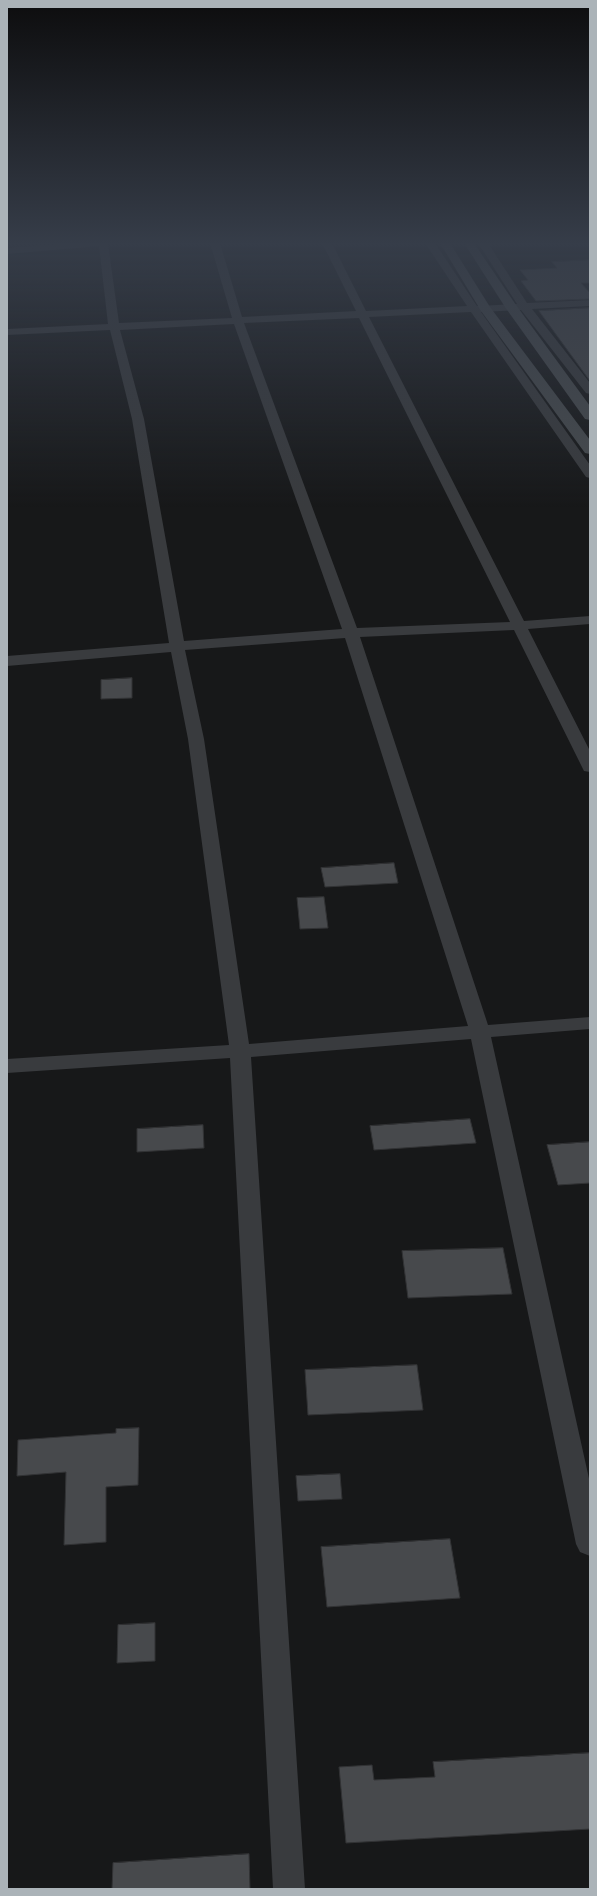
<!DOCTYPE html>
<style>
body{margin:0}
#map{position:relative;width:597px;height:1896px;overflow:hidden;background:#171819;font-family:"Exo 2",sans-serif}
canvas{display:block}
.frame{position:absolute;inset:0;border:8px solid #abb3b8;pointer-events:none}
</style>
<div id="map">
<canvas width="597" height="1896"></canvas>
<div class="frame"></div>
</div>
<script>
const ctx = document.querySelector('canvas').getContext('2d');
ctx.lineJoin = 'round';
function fillPath(path, color) {
  ctx.fillStyle = color;
  ctx.fill(path, 'evenodd');
}
function strokePath(path, color, width, dash) {
  ctx.strokeStyle = color;
  ctx.lineWidth = width;
  ctx.lineCap = dash ? 'butt' : 'round';
  ctx.setLineDash(dash || []);
  ctx.stroke(path);
}
const building = new Path2D(`
 M590 260V283H581L590 293V299L536 301 521 281 528 280 520 270 557 268 552 262Z
 M590 308V381L539 311Z
 M132 678V698L101 699V680Z
 M394 863 398 883 325 887 321 868Z
 M324 897 328 928 300 929 297 898Z
 M470 1119 476 1143 374 1150 370 1126Z
 M203 1125 204 1148 137 1152V1129Z
 M590 1142V1183L558 1185 547 1145Z
 M503 1248 512 1294 408 1298 402 1251Z
 M417 1365 423 1410 308 1415 305 1370Z
 M139 1428 138 1485 106 1487V1542L64 1545 66 1472 17 1476 18 1440 116 1433V1429Z
 M340 1474 342 1499 298 1501 296 1476Z
 M450 1539 460 1598 327 1607 321 1547Z
 M155 1623V1661L117 1663 118 1625Z
 M590 1753V1829L346 1843 339 1767 372 1765 374 1780 435 1777 433 1762Z
 M249 1854 250 1889H112L113 1863Z`);
const street = new Path2D(`
 M70 243H108L119 323 232 318 210 243H220L242 317 356 311 322 243H332L366 311 467 306 425 243H435L477 306 517 304 478 243H488L527 303 590 300V306L532 309 590 383V394L586 393 521 310 481 312 590 465V478L586 477 471 312 369 317 524 621 590 616V624L528 629 590 751V772L584 771 582 767 514 630 360 637 488 1025 590 1017V1029L491 1037 590 1483V1556L580 1552 576 1544 471 1039 251 1057 305 1889H273L230 1058 7 1073V1059L229 1045 188 739 171 652 7 666V656L169 643 132 419 110 330 7 335V329L108 324 99 246 7 254V248ZM359 318 510 622 357 628 244 323ZM234 324 342 629 184 641 144 419 120 330ZM345 638 468 1026 249 1044 204 739 185 650Z`);
const secondary = new Path2D(`
 M440 243H450L490 307 590 440V454L585 453 481 311Z
 M464 243H474L516 305 590 406V420L585 419 505 307Z`);
fillPath(building, '#47494c');
strokePath(building, '#323335', 1);
fillPath(street, '#393b3e');
fillPath(secondary, '#474b4e');
const sky = ctx.createLinearGradient(0, 0, 0, 508);
sky.addColorStop(0, '#0d0d0e');
sky.addColorStop(0.48, '#363d49');
sky.addColorStop(1, '#363d4900');
ctx.fillStyle = sky;
ctx.fillRect(0, 0, 597, 508);
</script>
